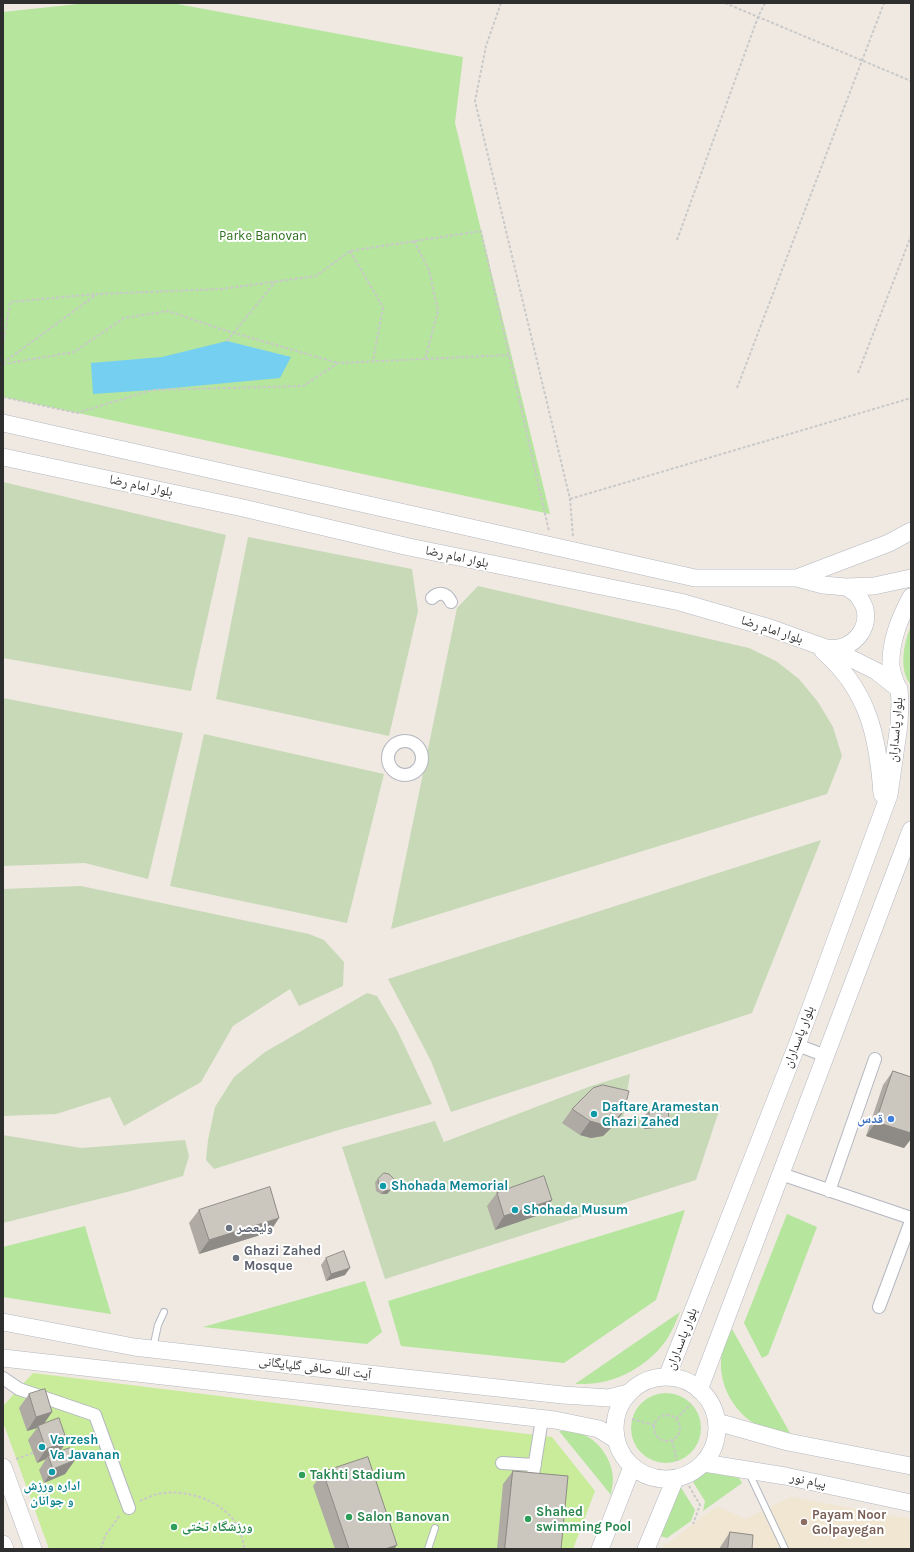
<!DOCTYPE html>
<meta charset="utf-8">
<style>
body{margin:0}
#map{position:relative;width:914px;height:1552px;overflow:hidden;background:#efe9e1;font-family:Karla,sans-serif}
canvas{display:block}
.frame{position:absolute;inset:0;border:4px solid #2e2e2e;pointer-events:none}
</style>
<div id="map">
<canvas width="914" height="1552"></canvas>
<div class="frame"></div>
</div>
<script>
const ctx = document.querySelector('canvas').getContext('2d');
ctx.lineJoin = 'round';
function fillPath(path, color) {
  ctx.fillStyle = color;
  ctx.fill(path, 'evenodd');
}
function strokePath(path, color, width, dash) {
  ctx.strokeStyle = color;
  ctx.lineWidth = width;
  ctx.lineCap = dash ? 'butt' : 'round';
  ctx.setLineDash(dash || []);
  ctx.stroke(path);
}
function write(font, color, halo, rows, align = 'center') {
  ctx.font = font + ' Karla,"Noto Naskh Arabic",sans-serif';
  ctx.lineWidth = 4;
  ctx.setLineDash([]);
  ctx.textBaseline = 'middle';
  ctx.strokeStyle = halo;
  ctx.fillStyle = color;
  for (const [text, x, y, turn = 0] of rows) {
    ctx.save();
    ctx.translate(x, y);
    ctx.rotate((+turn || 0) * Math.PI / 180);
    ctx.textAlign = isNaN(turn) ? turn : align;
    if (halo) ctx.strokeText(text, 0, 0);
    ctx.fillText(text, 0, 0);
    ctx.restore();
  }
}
const education = new Path2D(`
 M791 1497 911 1519V1549H660L717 1506 745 1519Z`);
const green = new Path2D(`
 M87 3H172L463 57 455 123 550 514 3 397V12Z
 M911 626V685C898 670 904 642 911 626Z
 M685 1210 656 1300 564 1363 401 1346 388 1301Z
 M787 1214 817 1227 768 1355 762 1358 744 1323Z
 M85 1226 111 1314 3 1297V1247Z
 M365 1281 382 1332 367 1344 203 1327Z
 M680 1312C677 1318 675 1325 671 1332 658 1358 626 1379 597 1383 590 1384 582 1384 575 1384Z
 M732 1329 790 1433C782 1432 772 1432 765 1429 735 1417 716 1384 722 1352 724 1344 729 1336 732 1329Z
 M631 1428a35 35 0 1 1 70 0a35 35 0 1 1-70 0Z
 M559 1431C564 1431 570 1431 575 1432 596 1436 613 1458 613 1480 613 1485 611 1490 611 1495Z
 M707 1472 739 1478 742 1483 703 1511 705 1501 693 1482Z
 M680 1486 695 1510 691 1521 667 1538 660 1536Z`);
const cemetery = new Path2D(`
 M3 482 226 535 191 691 3 658Z
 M248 537 412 569 418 611 389 736 216 699Z
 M478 586 749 648 776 661 799 679 818 702 833 727 842 756 827 794 391 929 457 608Z
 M3 698 183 733 148 879 85 863 3 866Z
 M204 734 384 774 347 923 170 886Z
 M821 840 752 1013 451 1112 431 1061 388 979Z
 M81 886 309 934 324 940 344 962 343 986 299 1006 290 989 233 1026 201 1082 124 1126 110 1097 56 1114 3 1116V889Z
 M367 993 377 996 397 1030 432 1104 335 1131 214 1169 206 1160 208 1140 215 1107 234 1077 265 1052Z
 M630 1074 623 1119 721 1105 696 1180 385 1279 342 1147 435 1121 444 1142 591 1086Z
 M3 1135 81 1148 185 1140 189 1156 183 1176 131 1191 3 1223Z`);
const pitch = new Path2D(`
 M33 1373 552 1437 595 1491 573 1549H49L3 1422V1406Z`);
const water = new Path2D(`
 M227 341 291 357 280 378 152 390 93 394 91 363 162 357Z`);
const path = new Path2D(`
 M501 3 486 46 475 101 570 499 573 537
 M725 3 911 81
 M677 240 758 17 765 3
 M414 241 429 270 438 311 425 359
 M350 251 383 307 373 361
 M227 341 275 282
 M3 345 10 302 96 294
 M3 363 97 294 221 289 316 276 350 251 481 231 549 531
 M3 364 74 352 124 318 168 311 224 330 338 363
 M858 373 911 236
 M737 388 884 3
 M3 397 77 413 152 390 303 386 338 363 509 355
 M570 499 911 398
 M654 1428a13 13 0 1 1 26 0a13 13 0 1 1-26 0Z
 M632 1419 654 1425
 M676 1419 691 1404
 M672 1440 677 1461
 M16 1459 33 1453
 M689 1486 700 1505 693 1524
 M140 1501C145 1499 151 1496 157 1494 185 1488 222 1500 237 1525 241 1532 243 1542 245 1549
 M101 1549 105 1536 120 1515`);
const lane = new Path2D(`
 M153 1348 158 1325 164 1312
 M749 1473 785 1549
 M428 1549 435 1528`);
const street = new Path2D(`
 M432 598C439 591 447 593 451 602
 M388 758a17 17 0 1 1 34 0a17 17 0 1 1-34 0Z
 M797 1045 826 1056
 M781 1174 911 1218
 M829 1191 875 1059
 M879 1307 911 1221
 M3 1378 19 1389 95 1415 129 1508
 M502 1463 535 1465
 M531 1487 542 1419`);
const secondary = new Path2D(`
 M3 423 695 578H797L823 585 846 587 874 586 911 578
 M3 457 243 508 409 547 680 602 770 628 823 647 850 658 876 671 899 689 900 702 899 725 889 795 797 1045 667 1377
 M797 578 889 543 911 531
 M827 648C854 653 877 622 860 599 857 593 851 590 846 587
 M823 651C868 690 878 736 882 794
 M899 690C896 684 892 673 891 666 890 643 900 617 911 597
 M3 1322 134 1347 387 1376 563 1395 609 1398 628 1393
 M3 1358 555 1420 599 1429 615 1439
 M615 1428a51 51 0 1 1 102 0a51 51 0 1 1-102 0Z
 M699 1390 911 830
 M717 1422 788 1442 911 1466
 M704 1463 785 1476 911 1503
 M3 1467 33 1549
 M3 1544 5 1549
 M600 1549 632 1467
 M646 1549 675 1479`);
const wall = new Path2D(`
 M893 1071 911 1077V1139L904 1148 866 1136 883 1085Z
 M572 1109 614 1125 603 1136 591 1138 580 1135 562 1123Z
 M649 1110 664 1127 644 1129V1117Z
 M378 1179 394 1186 387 1194H381L376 1191 375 1182Z
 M497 1193 542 1214 495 1230 487 1206Z
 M199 1210 270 1232 199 1254 189 1223Z
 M326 1258 345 1275 326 1281 321 1265Z
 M29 1394 52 1412 44 1424 67 1441 60 1452 75 1460 65 1474 44 1483 39 1470 46 1459 37 1463 28 1440 37 1428 27 1431 19 1408Z
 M513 1471 561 1549H497L503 1484Z
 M323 1472 394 1549H335L313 1486Z
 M730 1532 752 1549H719Z`);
const shadedWall = new Path2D(`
 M624 1111 614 1125 603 1136 591 1138 580 1135 590 1121Z
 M669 1120 664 1127 644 1129 649 1122Z
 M876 1122 911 1133V1139L904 1148 866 1136Z
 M394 1186 387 1194H381L384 1191Z
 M552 1200 542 1214 495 1230 504 1216Z
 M279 1218 270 1232 199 1254 209 1240Z
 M350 1268 345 1275 326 1281 331 1274Z
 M52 1412 42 1426H38L37 1428 27 1431 36 1417Z
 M67 1441 57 1455 48 1456 46 1459 37 1463 46 1449Z
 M75 1460 65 1474 44 1483 53 1469Z
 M397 1545 394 1549H385Z`);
const building = new Path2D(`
 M893 1071 911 1077V1133L876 1122Z
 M603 1085 629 1091 624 1111 613 1122 601 1124 590 1121 572 1109 593 1088Z
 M668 1108 669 1120 649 1122V1110Z
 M384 1173 389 1174 395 1180 394 1186 390 1190 384 1191 379 1188 378 1179Z
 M544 1176 552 1200 504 1216 497 1193Z
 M270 1187 279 1218 209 1240 199 1210Z
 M344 1251 350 1268 331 1274 326 1258Z
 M45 1389 52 1412 36 1417 29 1394Z
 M59 1418 67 1441 46 1449 38 1426Z
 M70 1448 75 1460 53 1469 48 1456Z
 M368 1457 397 1545 385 1549H349L323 1472Z
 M513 1471 568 1476 561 1549H505Z
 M730 1532 753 1535 752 1549H728Z`);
const markers = [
 [594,1114,4,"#0f9aa8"],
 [891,1119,4,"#3f7fe0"],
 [383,1186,4,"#0f9aa8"],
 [515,1210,4,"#0f9aa8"],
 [229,1228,4,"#6b7280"],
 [236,1258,4,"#6b7280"],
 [42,1447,4,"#0f9aa8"],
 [52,1472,4,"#0f9aa8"],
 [302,1475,4,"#2e9e5b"],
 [349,1517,4,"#2e9e5b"],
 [528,1519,4,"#2e9e5b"],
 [804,1522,4,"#8d6e63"],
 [174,1527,4,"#2e9e5b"]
];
const parkNames = [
 ["Parke Banovan",263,236]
];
const streetNames = [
 ["بلوار امام رضا",141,486,12],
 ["بلوار امام رضا",457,557,12],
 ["بلوار امام رضا",772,630,18],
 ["بلوار پاسداران",896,730,-85],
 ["بلوار پاسداران",799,1037,-69],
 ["بلوار پاسداران",682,1339,-69],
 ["آیت الله صافی گلپایگانی",315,1368,7],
 ["پیام نور",808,1481,12]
];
const cultureNames = [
 ["Daftare Aramestan",602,1107],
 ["Ghazi Zahed",602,1122],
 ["Shohada Memorial",391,1186],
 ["Shohada Musum",523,1210],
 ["Varzesh",50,1440],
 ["Va Javanan",50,1455],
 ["اداره ورزش",52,1486,"center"],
 ["و جوانان",52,1501,"center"]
];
const shopNames = [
 ["قدس",883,1119]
];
const worshipNames = [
 ["ولیعصر",237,1228],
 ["Ghazi Zahed",244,1251],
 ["Mosque",244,1266]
];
const leisureNames = [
 ["Takhti Stadium",310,1475],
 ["Shahed",536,1512],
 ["swimming Pool",536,1527],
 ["Salon Banovan",357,1517],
 ["ورزشگاه تختی",182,1527]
];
const educationNames = [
 ["Payam Noor",812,1515],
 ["Golpayegan",812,1530]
];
fillPath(education, '#f0e6d1');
fillPath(green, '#b6e59e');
fillPath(cemetery, '#c8d9b8');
fillPath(pitch, '#c9ec9a');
fillPath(water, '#75cff0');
strokePath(lane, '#b4b7c1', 8);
strokePath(street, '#b4b7c1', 14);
strokePath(secondary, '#b4b7c1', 18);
strokePath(path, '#c9c9c9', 2, [3, 2]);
strokePath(lane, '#fff', 6);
strokePath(street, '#fff', 12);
strokePath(secondary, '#fff', 17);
fillPath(wall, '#afaba4');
fillPath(shadedWall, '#8e8b86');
fillPath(building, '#cbc7bf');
strokePath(building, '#8e8b86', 1);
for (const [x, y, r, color] of markers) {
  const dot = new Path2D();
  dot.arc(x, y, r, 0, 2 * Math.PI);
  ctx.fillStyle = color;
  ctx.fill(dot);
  strokePath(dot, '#fff', 1.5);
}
write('13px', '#2c6e1b', '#fff', parkNames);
write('13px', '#2e2e2e', '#fff', streetNames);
write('bold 13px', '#0d838f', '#fff', cultureNames, 'left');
write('bold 13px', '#366cbe', '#fff', shopNames, 'right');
write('bold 13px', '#5b616d', '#fff', worshipNames, 'left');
write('bold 13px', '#27864d', '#fff', leisureNames, 'left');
write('bold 13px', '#785e54', '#fff', educationNames, 'left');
</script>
